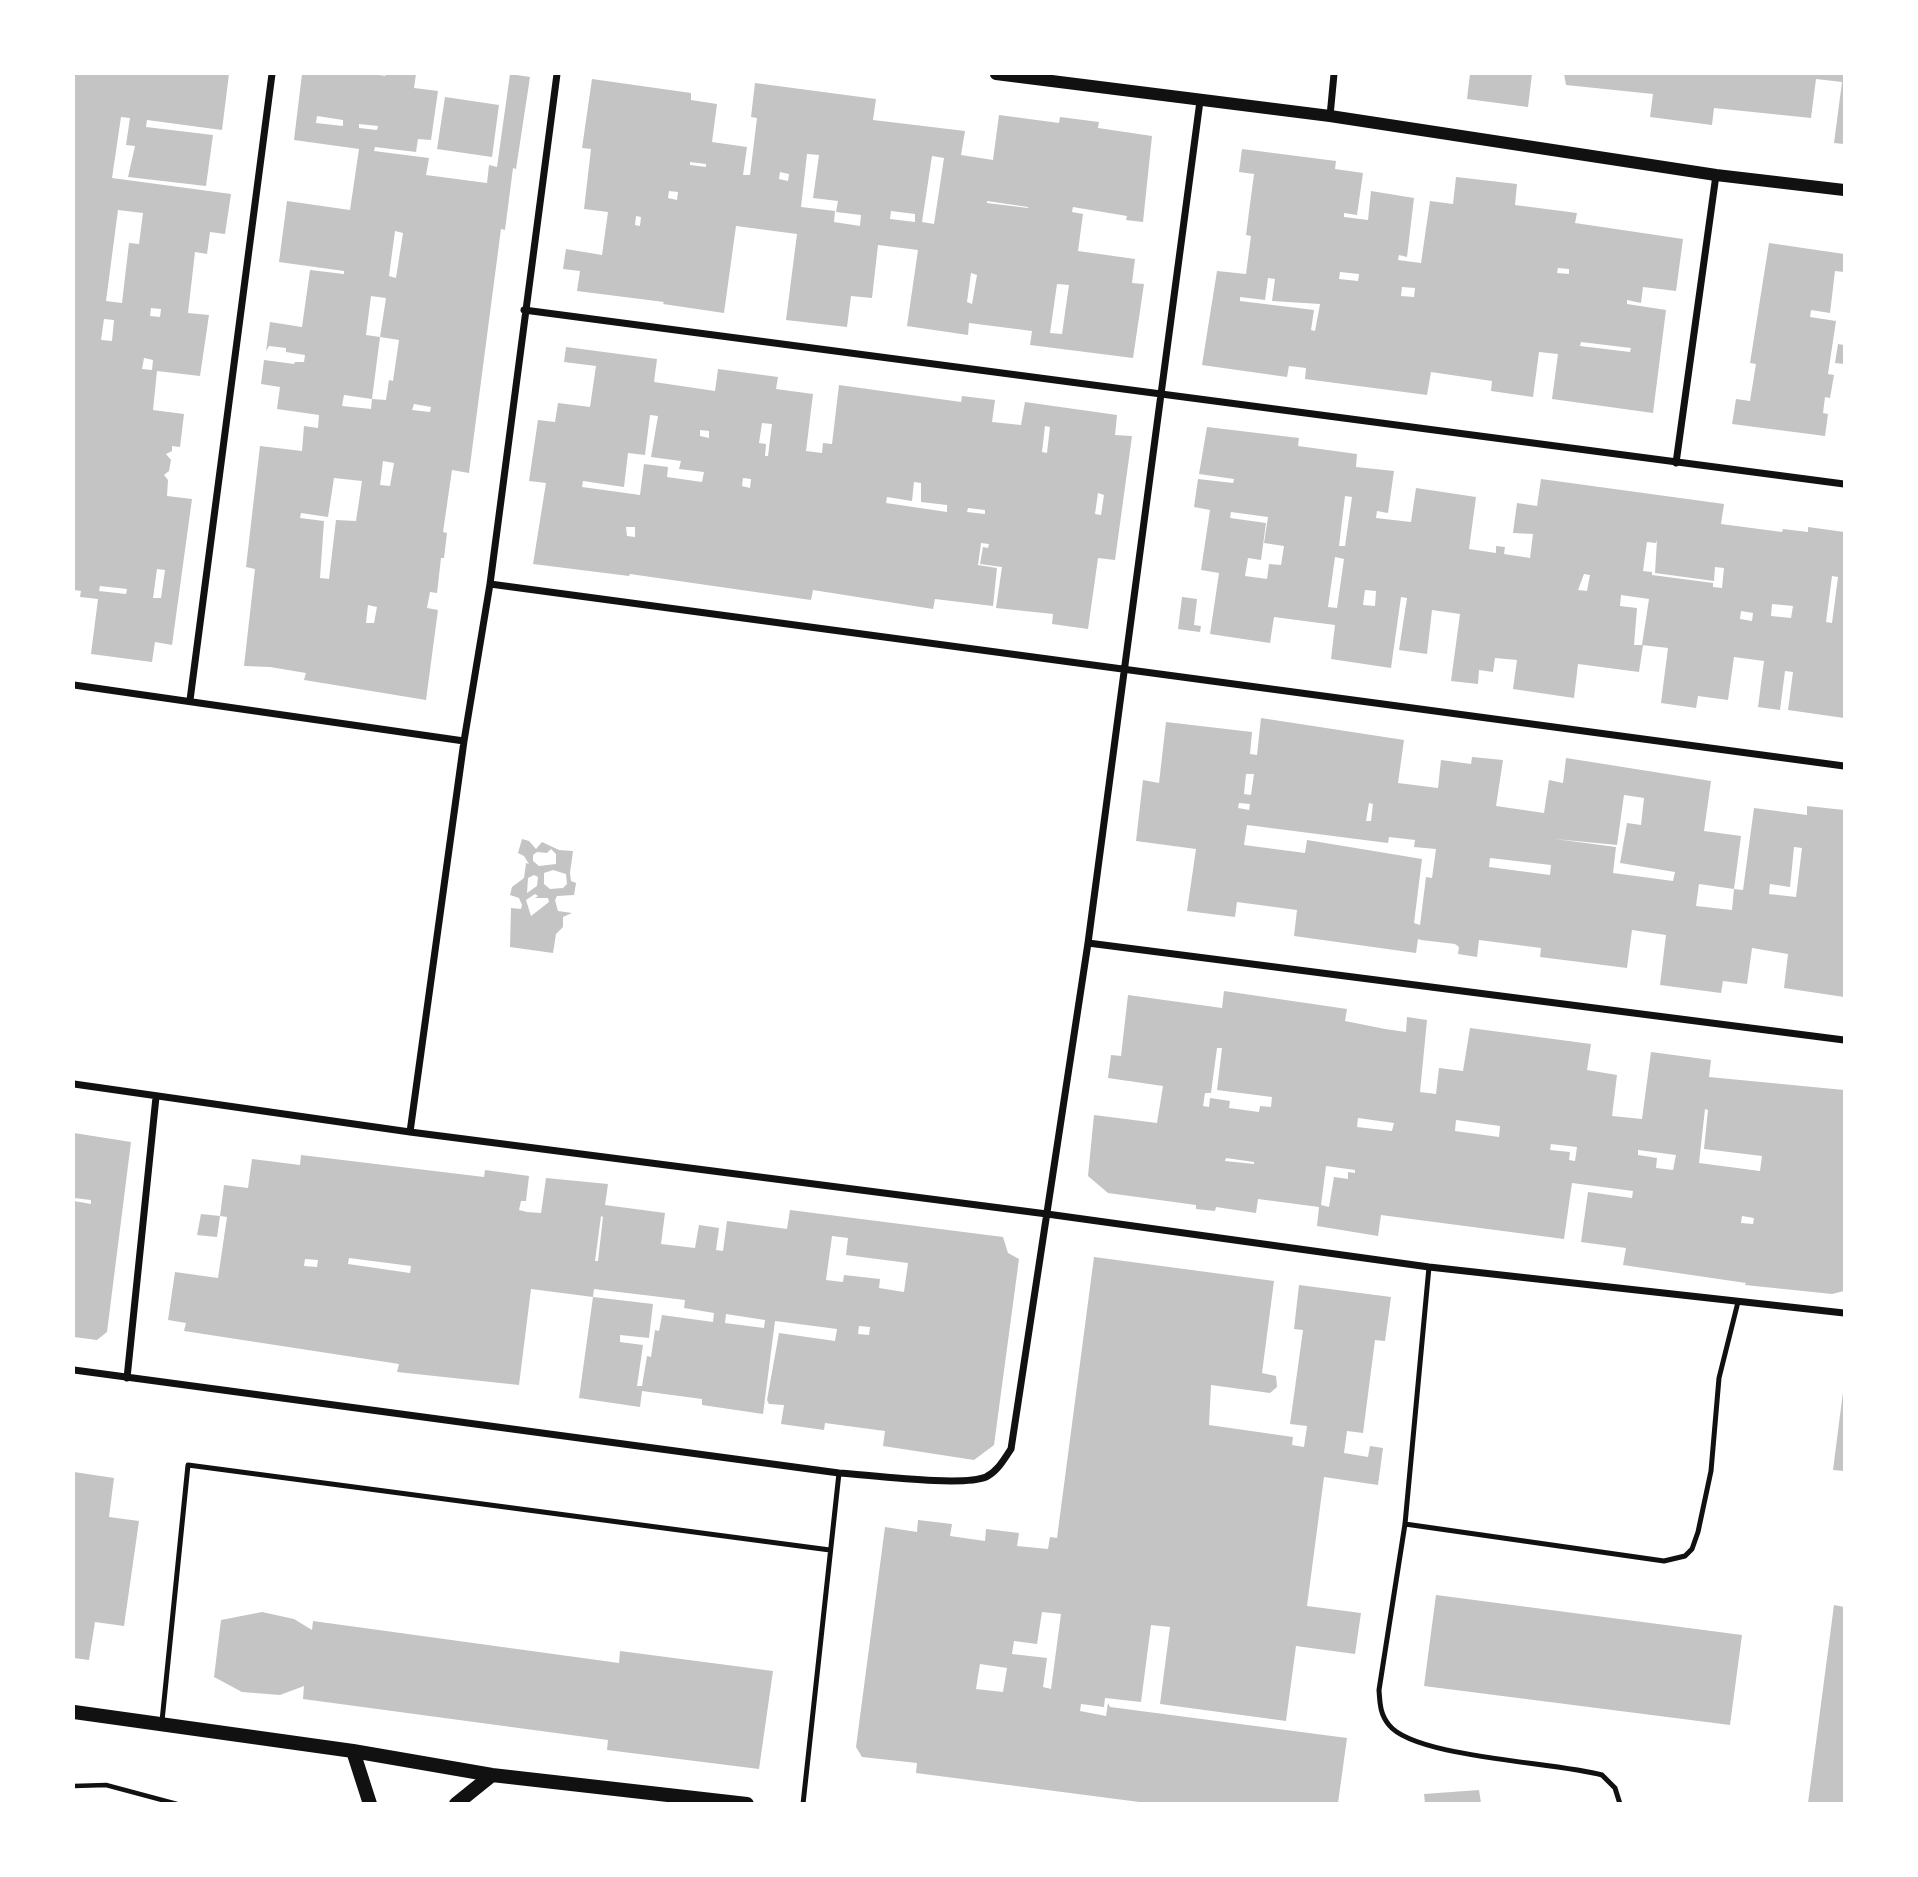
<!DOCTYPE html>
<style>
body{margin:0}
#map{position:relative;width:1918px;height:1877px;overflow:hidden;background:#fff;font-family:"Fira Sans Condensed",sans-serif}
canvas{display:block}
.frame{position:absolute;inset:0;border:75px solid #fff;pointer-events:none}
</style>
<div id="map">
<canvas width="1918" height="1877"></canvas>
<div class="frame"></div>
</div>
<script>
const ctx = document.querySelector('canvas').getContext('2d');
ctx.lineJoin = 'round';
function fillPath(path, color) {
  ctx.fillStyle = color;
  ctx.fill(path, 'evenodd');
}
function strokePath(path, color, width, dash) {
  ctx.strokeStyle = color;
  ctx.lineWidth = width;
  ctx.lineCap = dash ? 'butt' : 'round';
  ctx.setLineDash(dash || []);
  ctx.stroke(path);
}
const building = new Path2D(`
 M74 74H229L222 130 147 120 146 127 213 135 206 186 128 177 135 146 126 145 130 118 121 117 112 178 231 194 225 234 210 232 207 254 195 252 188 313 209 315 200 376 157 371 153 410 184 414 180 447 172 446V451L166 454 171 460 169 471 164 475 168 480 167 496 192 499 172 645 155 642 152 662 91 654 98 599 80 597 81 591 74 590ZM118 210 143 213 139 244 129 243 122 303 106 301ZM151 308 161 309 160 317 150 316ZM104 319 114 320 112 341 101 340ZM144 358 153 360 152 370 142 369ZM157 569 165 570 161 598H153ZM100 586 127 589 126 594 99 591Z
 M302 74H374L385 76 386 74H416L414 88 438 91 431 140 418 139 416 152 375 147 374 151 429 158 426 175 487 183 489 165 497 167 510 74 530 77 516 169 513 168 505 230 501 229 469 473 452 470 443 532 447 533 444 558H441L437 593 430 592 427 608 438 610 426 700 304 680 306 673 270 667 244 666 255 569 246 567 260 446 302 451 304 426 318 428 319 415 277 409 280 387 261 384 264 360 294 364 295 362H304L305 355 286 352V348L269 346 266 351 270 322 302 327 310 270 344 274V271L279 262 287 201 350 210 359 149 294 140ZM317 116 343 120V126L316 123ZM359 124 378 126 377 130 359 128ZM395 231 403 233 396 278 389 276ZM371 296 386 298 380 337 399 340 393 381 389 380 386 400 372 399 371 409 342 406 344 395 372 399 380 337 366 335ZM414 404 431 407 430 412 412 410ZM383 461 394 463 390 486 380 485ZM334 478 362 481 356 521 336 520 329 579 320 578 324 521 300 518 301 513 328 517ZM368 605 377 607 374 623H366Z
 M1470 74H1532L1528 107 1467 99Z
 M1564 74H1844V144L1834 143 1842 82 1816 79 1811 118 1714 108 1712 125 1650 117 1653 94 1566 85Z
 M592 79 691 93V100L717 104 712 142 747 147 743 175H750L757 118 751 117 755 83 876 99 873 120 965 131 961 155 993 160 999 115 1059 123 1060 117 1099 122 1098 128 1152 136 1143 222 1126 220 1127 216 1073 207 1072 212 1083 214 1078 251 1135 259 1132 283 1144 284 1133 358 1030 345 1032 331 969 323 968 335 907 326 918 250 878 245 872 298 851 296 847 327 786 320 797 234 736 226 724 313 663 304 664 302 577 291 580 271 563 269 566 249 602 255 608 212 584 209 591 149 582 148ZM807 154 819 155 813 198 838 201 836 212 861 215 860 226 834 222 835 211 801 207ZM932 156 944 158 934 224 922 222ZM690 162 706 164V167L690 165ZM780 172 789 174 788 181 779 179ZM669 191 678 192 677 200 668 198ZM987 201 1028 207V208L987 203ZM891 211 915 214V222L890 219ZM636 216 641 217 640 226 635 225ZM971 273 977 275 972 304 967 302ZM1057 284 1069 285 1062 334 1050 333Z
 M445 97 499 105 492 157 437 149Z
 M1242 149 1336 161 1335 169 1363 173 1357 215 1344 213V217L1368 220 1371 191 1414 198 1407 257 1399 255 1398 260 1421 263 1430 201 1453 204 1456 177 1517 184 1515 205 1577 213 1575 223 1683 239 1676 291 1643 287 1641 303 1627 300V304L1666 310 1653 413 1552 399 1558 354 1539 352 1533 397 1491 391 1492 381 1431 372 1427 395 1305 379 1306 368 1289 366 1287 377 1202 365 1217 271 1246 274 1251 236 1246 235 1254 174 1239 172ZM1558 268 1569 269V274L1557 273ZM1340 272 1359 274 1358 281 1339 279ZM1268 278 1275 279 1272 301 1320 304 1315 331 1311 330 1314 310 1240 301V297L1265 300ZM1402 287 1415 288 1414 297 1401 296ZM1581 342 1631 348 1630 352 1580 346Z
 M1769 243 1844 254V272L1835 271 1830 313 1811 310 1810 317 1836 321 1828 374 1834 375 1830 398 1825 397 1823 413 1828 414 1825 436 1732 424 1736 399 1750 401 1756 364 1750 363Z
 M1838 344 1844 345V364L1835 363Z
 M566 347 657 359 654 382 715 391 718 369 778 377 776 389 813 394 806 451 822 453 823 443 832 444 839 385 961 402 962 396 995 400 992 422 1021 425 1025 402 1117 415 1115 435 1132 436 1115 560 1098 558 1088 629 1052 624 1053 614 996 608 1002 567 980 564 983 547 988 548 989 544 981 543 978 565 997 568 993 606 935 599 933 609 813 590 811 600 630 574 629 576 533 564 546 483 529 481 538 420 555 422 558 403 590 407 596 366 564 362ZM650 415 658 416 651 457 681 461 679 469 704 472 702 482 667 477 668 467 644 464 640 495 582 487 583 481 624 487 628 453 645 455ZM762 423 772 424 768 456H765L766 444 759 443ZM1045 426 1050 427 1047 453 1042 452ZM700 430 709 431V438L700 436ZM743 478 751 479 750 488 742 486ZM914 482 921 483V502L947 505V512L886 503 887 497 912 501ZM1098 493 1104 495 1101 515 1095 514ZM968 508 985 510V514L967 512ZM626 527H635V537L627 536Z
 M1207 427 1299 438 1298 446 1357 454 1356 467 1394 471 1388 513 1377 511 1376 518 1411 522 1416 488 1476 497 1469 549 1496 553V546L1505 547 1504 554 1530 558 1533 534 1513 533 1517 503 1537 506 1541 479 1724 504 1721 524 1782 532 1783 529 1808 532V527L1844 532V718L1788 710 1793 672 1785 671 1780 710 1758 707 1764 661 1734 657 1728 700 1698 696 1696 708 1661 703 1668 648 1642 645 1649 599 1621 595 1620 606 1637 608 1634 645H1643L1639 672 1578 664 1574 698 1513 689 1517 660 1495 658 1493 672 1479 670 1478 684 1451 681 1460 614 1432 610 1427 654 1399 650 1407 598 1401 597 1391 668 1331 659 1335 625 1274 617 1270 643 1210 634 1219 573 1201 570 1210 510 1194 507 1198 479 1233 483 1234 479 1199 474ZM1345 496 1352 497 1345 546H1339ZM1231 512 1268 517 1264 543 1284 546 1281 565 1269 564 1267 579 1245 576 1248 558 1261 560 1266 523 1230 518ZM1657 540 1655 573 1714 581 1715 567 1724 568 1722 588 1713 587V583L1652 575V572L1643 571 1647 542 1656 543ZM1335 557 1344 559 1337 608 1328 607ZM1584 574 1590 575 1587 591 1578 590ZM1832 576 1838 577 1832 623 1826 622ZM1365 590 1376 591 1375 606 1363 605ZM1772 604 1793 606 1791 618 1771 616ZM1741 611 1753 613 1752 621 1740 619Z
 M1182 597 1197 599 1194 625 1201 626 1200 632 1178 629Z
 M1261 718 1404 740 1398 783 1438 788 1441 760 1471 764 1472 757 1503 760 1496 806 1544 813 1549 780 1563 783 1566 758 1711 781 1704 831 1741 836 1734 889 1743 890 1754 808 1807 815V806L1844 810V997L1784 988 1788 954 1752 948 1747 984 1723 981 1721 993 1660 985 1666 935 1632 930 1627 968 1540 957 1541 948 1479 940 1477 957 1458 954 1459 947 1455 944 1421 940 1418 939 1416 953 1294 936 1297 910 1237 902 1235 917 1187 911 1196 849 1136 841 1143 780 1159 783 1166 722 1252 732 1250 754 1257 755ZM1246 774H1254L1251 795 1244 794ZM1624 795 1644 798 1641 825 1627 823 1620 863 1675 872 1673 881 1613 873 1616 847 1555 839 1617 845ZM1239 803 1250 804 1249 810 1238 808ZM1369 803 1373 804 1371 821H1366ZM1247 825 1388 843 1389 837 1415 840 1414 847 1436 849 1432 878 1426 877 1420 925 1414 923 1422 859 1307 840 1305 853 1244 845ZM1794 847 1802 848 1796 897 1769 894 1770 884 1790 887ZM1490 858 1551 865 1550 875 1489 867ZM1699 884 1734 889 1732 910 1696 906Z
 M522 839 529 841 536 849 542 842 559 850 573 851 570 873 571 881 576 883 574 895 557 896 555 900 558 911 572 913 563 917V927L556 934 553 953 510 947 511 908 521 909 522 905 519 898 510 895 512 887 524 878 526 863 529 864 524 856 518 853ZM551 849 556 854V864L539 866 533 861V855L537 852 547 853ZM553 870 566 874 567 884 563 888 550 889 544 884V873ZM534 875 538 877 537 886 527 893 528 878ZM535 894 538 896 535 898H548L549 902 531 916 526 900Z
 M1224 991 1347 1009 1345 1021 1385 1029 1406 1032 1407 1017 1427 1020 1420 1092 1436 1094 1439 1068 1463 1071 1470 1028 1591 1044 1587 1070 1617 1075 1612 1116 1642 1119 1651 1052 1711 1060 1709 1077 1844 1090V1291L1832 1294 1745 1285 1746 1283 1623 1265 1626 1248 1581 1242 1588 1192 1632 1198 1633 1191 1572 1183 1564 1239 1381 1215 1378 1236 1317 1226 1319 1207 1258 1199 1256 1213 1216 1207 1215 1211 1196 1209V1205L1108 1193 1088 1176 1094 1115 1157 1123 1163 1086 1108 1078 1111 1055 1121 1056 1128 995 1222 1008ZM1217 1048H1222L1217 1090 1272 1097 1271 1107 1260 1106 1259 1112 1229 1108 1230 1101 1210 1098 1209 1107 1203 1106 1205 1093H1211ZM1705 1109 1708 1110 1704 1149 1762 1156 1760 1171 1699 1163ZM1358 1118 1394 1123 1392 1131 1357 1127ZM1456 1120 1500 1126 1499 1137 1455 1131ZM1551 1144 1577 1147 1575 1161 1569 1160 1570 1152 1550 1150ZM1638 1150 1676 1155 1673 1170 1656 1168 1657 1158 1638 1155ZM1226 1158 1254 1162V1164L1225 1161ZM1326 1166 1355 1170V1173L1348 1172V1179L1334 1177 1329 1207 1321 1205ZM1742 1216 1754 1218 1753 1224 1741 1223Z
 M74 1133 131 1142 107 1332 97 1340 74 1337V1201L91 1204V1200L74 1198Z
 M301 1155 484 1177 485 1170 529 1176 526 1201H521L519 1210 527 1212 541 1213 546 1178 608 1184 605 1205 665 1213 661 1244 695 1248 699 1225 719 1228 716 1250 723 1251 727 1221 787 1229 790 1210 1003 1237 1008 1253 1019 1259 994 1445 974 1460 883 1446 885 1431 825 1423 824 1430 781 1424 784 1405 769 1404 767 1400 779 1333 835 1341 837 1329 775 1321 763 1414 702 1405V1399L642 1391 640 1407 579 1398 593 1297 653 1304 649 1338 620 1335V1342L643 1345 637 1386H642L647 1356 651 1357 655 1330 659 1331 662 1315 713 1322 714 1313 684 1308 685 1300 594 1289 593 1297 531 1289 519 1385 397 1372 399 1364 184 1331 186 1323 168 1320 175 1272 218 1278 227 1217 220 1216 224 1185 248 1188 252 1159 300 1165ZM601 1216 603 1217 598 1261H595ZM832 1236 848 1238 846 1255 908 1263 904 1292 879 1288 880 1279 844 1275 843 1282 826 1280ZM349 1258 411 1266 410 1273 348 1264ZM305 1259 318 1260 317 1267 304 1266ZM726 1314 765 1320 764 1328 725 1323ZM859 1326 870 1327 869 1335 858 1334Z
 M201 1214 220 1216 217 1237 197 1235Z
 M1094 1257 1274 1281 1262 1373 1276 1376 1277 1387 1270 1393 1211 1385 1209 1425 1293 1437 1292 1445 1304 1447 1307 1426 1290 1424 1303 1330 1294 1329 1299 1285 1391 1297 1385 1341 1375 1340 1363 1433 1347 1431 1344 1453 1368 1457 1370 1446 1383 1448 1378 1485 1324 1477 1307 1606 1361 1613 1355 1654 1296 1646 1286 1721 1160 1704 1170 1627 1151 1625 1141 1702 1105 1698 1104 1707 1081 1704 1080 1711 1106 1716 1108 1703 1110 1707 1347 1738 1338 1803H1147L916 1773 917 1763 862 1757 856 1747 885 1527 917 1532 918 1520 952 1524 950 1536 985 1541 986 1529 1019 1533 1017 1546 1048 1549 1050 1537 1057 1538ZM1042 1612 1061 1614 1051 1689 1043 1687 1047 1658 1012 1654 1014 1641 1037 1644ZM980 1664 1007 1668 1003 1692 976 1689Z
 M1843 1392H1844V1471L1833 1470Z
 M74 1472 114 1478 109 1517 139 1521 124 1626 95 1622 89 1660 74 1658Z
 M1436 1595 1742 1635 1730 1725 1424 1686Z
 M1834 1605 1844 1607V1803H1808Z
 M262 1612 294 1619 312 1630 313 1621 619 1663 620 1651 773 1671 759 1769 607 1750 608 1740 303 1699 304 1686 280 1695 242 1692 214 1677 221 1620Z
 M1479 1790 1481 1803H1425L1424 1794Z`);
const path = new Path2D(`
 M74 1786 106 1785 177 1804`);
const service = new Path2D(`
 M1429 1267 1405 1524 1379 1690C1380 1704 1380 1714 1389 1725 1415 1758 1557 1762 1602 1775L1615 1788 1620 1804
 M1405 1524 1664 1561 1685 1556 1692 1549 1698 1532 1711 1471 1719 1378 1738 1302
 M162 1721 188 1465 830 1550
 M803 1804 839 1473`);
const minor = new Path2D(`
 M1330 116 1334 74
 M524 310 1844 484
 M1676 463 1716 175
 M490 584 1844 766
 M74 685 464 741
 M190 700 272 74
 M1088 943 1844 1040
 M74 1084 410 1132 1047 1214 1429 1267 1844 1313
 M410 1132 464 741 490 584 557 74
 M74 1370 839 1473C870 1475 962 1487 986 1477 998 1471 1004 1459 1011 1449L1088 943 1200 101
 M127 1378 156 1097`);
const tertiary = new Path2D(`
 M996 74 1330 116 1716 175 1844 190`);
const secondary = new Path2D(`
 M74 1712 353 1751 492 1775 747 1804
 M353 1751 370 1804
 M456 1804 492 1775`);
fillPath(building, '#c4c4c4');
strokePath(path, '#111', 4.5);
strokePath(service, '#111', 5);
strokePath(minor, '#111', 7);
strokePath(tertiary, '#111', 12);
strokePath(secondary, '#111', 14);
</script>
